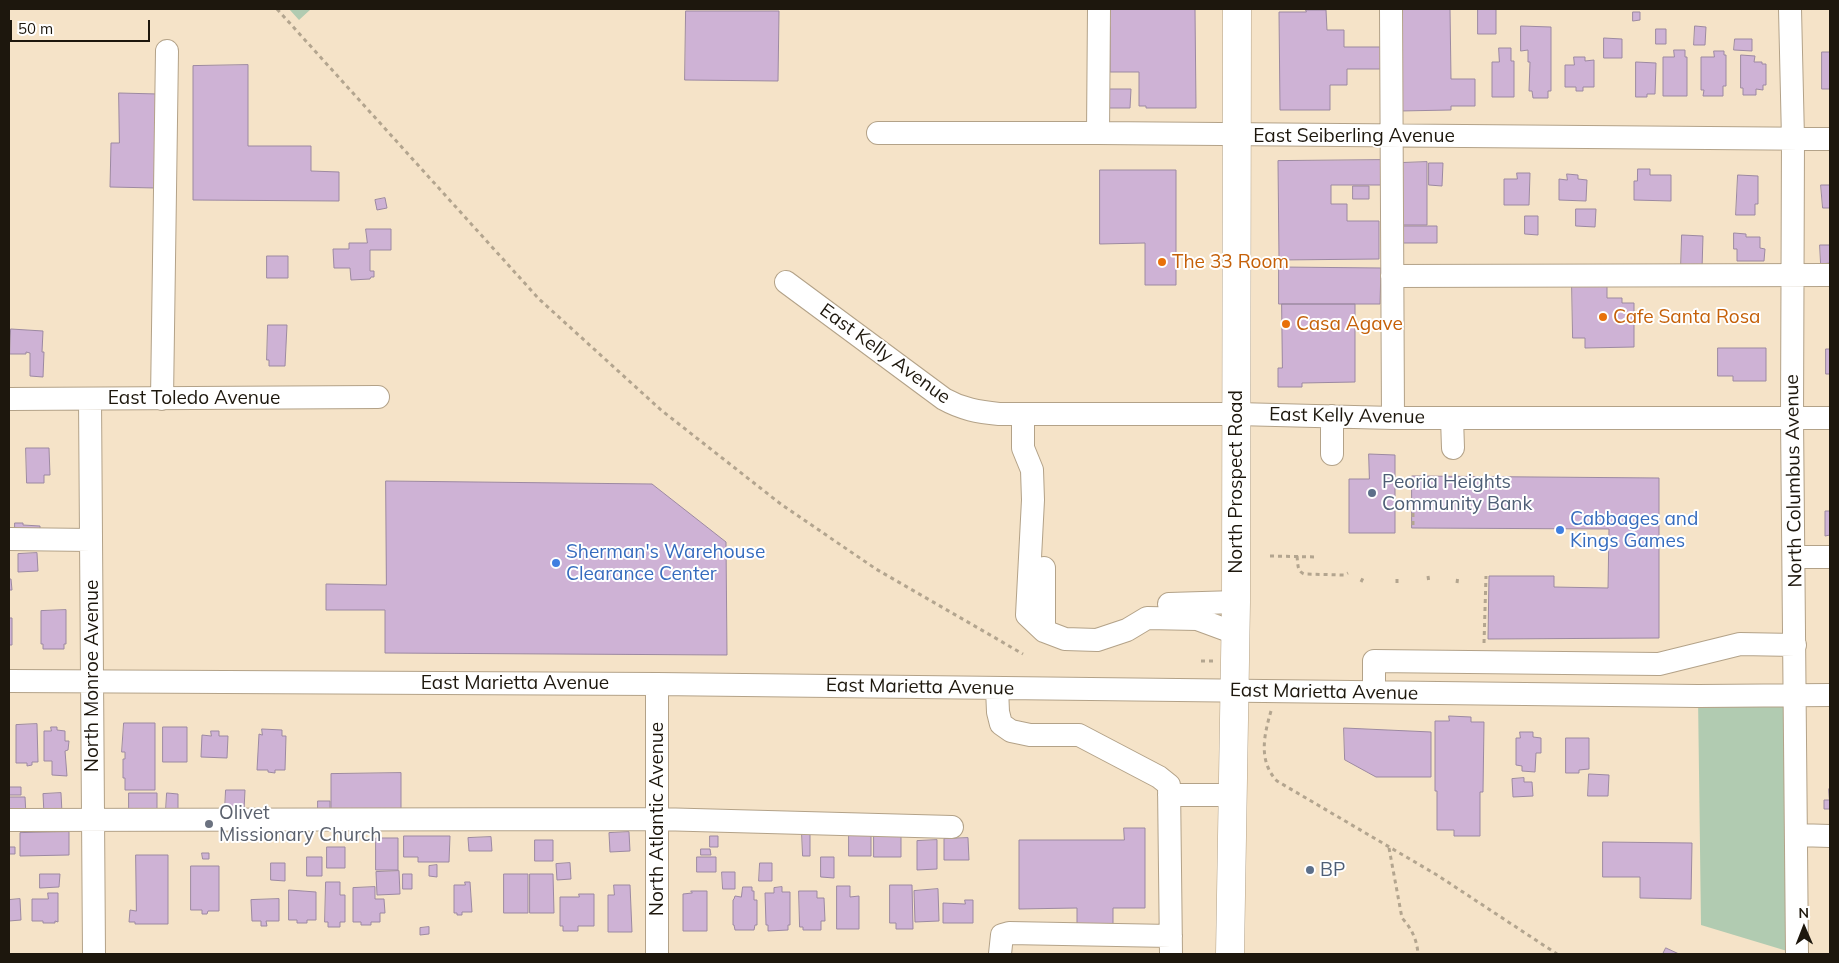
<!DOCTYPE html>
<style>
body{margin:0}
#map{position:relative;width:1839px;height:963px;overflow:hidden;background:#f5e3c8;font-family:Mulish,sans-serif}
canvas{display:block}
.frame{position:absolute;inset:0;border:10px solid #1d170d;pointer-events:none}
.north{position:absolute;left:1779px;top:903px;width:50px;height:50px;-webkit-text-stroke:4px #fff;paint-order:stroke;rotate:359deg;font-size:14px;font-weight:700;line-height:20px;text-align:center;color:#1d170d}
.north::after{content:'';display:block;margin:auto;width:18px;height:22px;background:#1d170d;clip-path:polygon(50% 0,100% 100%,50% 72%,0 100%)}
.scale{position:absolute;left:10px;top:20px;width:140px;height:22px;box-sizing:border-box;border:2px solid #1d170d;border-top:0;padding-left:6px;font-size:15px;line-height:18px;white-space:nowrap;color:#1d170d;-webkit-text-stroke:4px #fff;paint-order:stroke}
</style>
<div id="map">
<canvas width="1839" height="963"></canvas>
<div class="frame"></div>
<div class="north">N</div>
<div class="scale">50 m</div>
</div>
<script>
const ctx = document.querySelector('canvas').getContext('2d');
ctx.lineJoin = 'round';
function fillPath(path, color) {
  ctx.fillStyle = color;
  ctx.fill(path, 'evenodd');
}
function strokePath(path, color, width, dash) {
  ctx.strokeStyle = color;
  ctx.lineWidth = width;
  ctx.lineCap = dash ? 'butt' : 'round';
  ctx.setLineDash(dash || []);
  ctx.stroke(path);
}
function write(font, color, halo, rows, align = 'center') {
  ctx.font = font + ' Mulish,sans-serif';
  ctx.lineWidth = 4;
  ctx.setLineDash([]);
  ctx.textBaseline = 'middle';
  ctx.strokeStyle = halo;
  ctx.fillStyle = color;
  for (const [text, x, y, turn = 0] of rows) {
    ctx.save();
    ctx.translate(x, y);
    ctx.rotate((+turn || 0) * Math.PI / 180);
    ctx.textAlign = isNaN(turn) ? turn : align;
    if (halo) ctx.strokeText(text, 0, 0);
    ctx.fillText(text, 0, 0);
    ctx.restore();
  }
}
const green = new Path2D(`
 M289 9H311L299 20Z
 M1795 695 1797 954 1701 925 1698 696Z`);
const building = new Path2D(`
 M1107 9H1195L1196 108H1146V106H1139V72H1110V28Z
 M1399 9H1450L1451 79H1475V106H1451V110L1400 111Z
 M1478 9H1496V34H1478Z
 M1306 10H1326L1327 30H1344V47H1385L1386 69H1347V85H1330V110H1280L1279 12H1306Z
 M686 11H779L778 81 685 80Z
 M1633 12H1640V20L1633 21Z
 M1521 26 1551 27V91H1548V98H1533L1532 91H1529L1530 62H1528V50L1521 51Z
 M1695 26 1706 27 1705 45H1694Z
 M1656 29H1666V44H1656Z
 M1604 38 1622 39V58H1604Z
 M1735 39H1752V51L1734 50Z
 M1499 48H1511V61H1514V97H1492V62H1499Z
 M1674 50H1685V57H1687V96H1663V57H1674Z
 M1714 51H1724V55H1726V86H1723V96H1703L1704 90H1701V57H1714Z
 M1822 52H1830V89H1822Z
 M1741 55 1755 56 1754 62H1762V64H1766V85H1763V90L1756 89V95H1743V88H1741Z
 M1574 57H1585V61L1594 60V87H1583V91H1576V87H1565V65H1574Z
 M1636 62 1656 63 1655 94H1647V97H1636Z
 M248 65V146H311V171L339 172V201L193 200V66Z
 M1106 89H1131L1130 108H1106Z
 M119 93 158 94 156 188 110 187 111 143H119Z
 M1385 160V185H1331V204H1347V221H1379V259L1279 260 1278 161Z
 M1427 162V225H1401L1400 163Z
 M1429 163H1443L1442 186 1429 185Z
 M1638 169H1650V175H1671V201L1634 200V181H1637Z
 M1100 170H1176V285H1145V243L1100 244Z
 M1517 173H1530L1529 205H1504V179H1517Z
 M1567 174 1578 175V179L1587 180 1586 201 1559 200V179L1567 180Z
 M1738 175 1758 176V204H1755V215H1736Z
 M1821 185H1830V208H1823Z
 M1353 186H1369V199H1353Z
 M385 198 387 208 377 210 375 200Z
 M1576 209H1596L1595 227 1576 226Z
 M1525 216H1538V235L1525 234Z
 M1402 226H1437V243H1402Z
 M366 229H391V250H370V271H374V277H371L370 279 351 280 350 268H334L333 249H349V243H367Z
 M1734 233 1746 234V237H1760V248L1765 249 1764 261H1737V249H1734Z
 M1682 235 1703 236 1702 269 1681 268Z
 M1820 245H1830V263L1821 264Z
 M267 256H288V278H267Z
 M1279 267 1381 268 1380 304H1279Z
 M1572 284 1607 286V298H1622V303H1634V347L1585 348V338H1573Z
 M1282 304H1355V382L1302 383V387H1278V368H1282Z
 M268 325H287L285 366H269V360H267Z
 M11 329 43 331 42 352H44L43 377 30 376V353L26 352V354H10Z
 M1718 348H1766V381H1733V376H1718Z
 M1826 349H1830V374H1826Z
 M26 448H49L50 475H44V483H27Z
 M1369 454 1395 455V533H1349V479H1369Z
 M1412 476 1659 478V638L1488 639 1489 576H1554V587L1608 588 1609 529 1412 528Z
 M386 481 652 484 726 542 727 655 385 653V610H326V584L386 585Z
 M1830 506V535L1825 536V511H1830Z
 M15 523H23V525L40 526V537L15 535Z
 M37 553 38 571 18 572V554Z
 M9 579H11L12 590H9Z
 M66 610V644H64V649H43V644H41V611Z
 M9 618H12V645H9Z
 M1449 716 1471 717V722H1484L1483 792H1480V836H1454V830H1437V791H1435V721H1449Z
 M124 723H155V790H125V778H123V759H125V752H122Z
 M37 724 38 762H32V765L27 766V763H16V725Z
 M51 727H57V730L65 731V741H69L68 750 65 751 67 776 52 775V761H44V731H51Z
 M163 727H187V762H163Z
 M1344 728 1431 732V777H1376L1345 760Z
 M262 729 282 730V736H286L285 770H275V773L268 772V770H257L259 734 262 735Z
 M211 731H219V736H228L227 758 201 757 202 735 211 736Z
 M1520 732H1533V737L1541 738V753H1536L1535 772 1522 771V766L1516 765V738H1520Z
 M1566 738H1589V769L1579 770V773H1566Z
 M401 773V815H331V774Z
 M1589 774 1609 775 1608 796H1588Z
 M1524 778V782H1532L1533 796 1513 797 1512 779Z
 M9 787H21V795H9Z
 M1829 789 1830 809H1824V800H1829Z
 M226 790H245L244 810 225 809Z
 M61 793 62 813 44 814 43 794Z
 M129 793H157V816H129Z
 M167 793 178 794V811L166 810Z
 M9 797H25L26 815H9Z
 M318 801H330V816H318Z
 M1124 828H1145V908H1113V925H1077V908L1019 909V840H1124Z
 M69 832V855L20 856V833Z
 M629 832 630 851 610 852 609 833Z
 M802 833H810V856H803Z
 M874 833H901V857H874Z
 M849 834H871V856H849Z
 M404 836H450L449 862H418V857H404Z
 M710 836H718V847H710Z
 M491 837 492 851H469L468 838Z
 M376 838H398V870H376Z
 M968 838 969 860H944V839Z
 M535 840H553V861H535Z
 M937 840V869L917 870V841Z
 M1603 842 1692 843 1691 899 1640 898V877H1603Z
 M9 847H15V854H9Z
 M327 847H345V868H327Z
 M701 849H710L711 855H701Z
 M202 853H209V859H203Z
 M136 855H168V924H135V922H129L130 910 136 911Z
 M307 857H322V876H307Z
 M697 857H716V872H697Z
 M821 857H834V878L821 877Z
 M271 863H285V881L271 880Z
 M570 863 571 879 557 880 556 864Z
 M760 863H772V881H759Z
 M437 865V877L429 876V866Z
 M191 866H219V911H208L207 914H202V910H191Z
 M399 871 400 894 377 895 376 872Z
 M722 872H735V889H723Z
 M40 874H60L59 887 40 888Z
 M403 874H412V889H403Z
 M504 874H528V913H504Z
 M530 874H553L554 913H530Z
 M326 882H340V895H345V922H340V927H328V922H325Z
 M465 882H470L472 912H462V915H457V913H454V885H465Z
 M614 885H630L632 932H608V895H614Z
 M890 885H912L913 929H896V923H890Z
 M837 886H850V897L859 896V929H837Z
 M375 887V899H384L385 913H380V922H371V925H361V922H353V888Z
 M743 887H752V891H754V900H757V925H755L754 930H735L734 925H733V900L734 899 735 896 741 897Z
 M782 887V892H790V925H788V930L768 931V925H766L765 893H774V888Z
 M938 889 939 921 915 922 914 891Z
 M289 890 316 892V920H307V923H297V920H289Z
 M691 891H707V931H683V894L692 893Z
 M799 891H817V898H824L825 921H821V930H803V927H800Z
 M48 893H58V922L55 921V923H43V921H32V899H48Z
 M579 894H594V926H578V931H563V926H560V897H579Z
 M20 899 21 920 9 921V900Z
 M279 899V921H266L267 926H261V921H252L251 900Z
 M965 900H973V923H943V903L965 904Z
 M429 927V934L420 935V928Z
 M1666 948 1679 954H1663Z`);
const path = new Path2D(`
 M277 9 539 299 661 410 782 505 876 569 1023 654
 M1413 513V528
 M1270 556 1317 557
 M1297 556C1298 564 1297 571 1304 574L1344 575 1348 573
 M1428 576 1429 583
 M1361 582 1364 576
 M1397 583V576
 M1457 583 1458 576
 M1484 643 1486 576
 M1201 661H1213
 M1271 711C1264 735 1258 761 1277 781L1437 875 1557 954
 M1389 848 1402 918C1412 929 1417 940 1418 954`);
const minor = new Path2D(`
 M1391 9 1393 418
 M1790 9 1793 139 1792 418 1797 954
 M878 133H1098L1830 139
 M1098 133 1099 9
 M1392 276 1830 275
 M786 282 944 399C962 409 978 412 999 414H1237L1393 418H1830
 M9 399 378 397
 M90 399 94 954
 M162 399 167 51
 M1023 414V448L1032 470 1033 500 1027 615 1044 631 1065 639 1097 640 1127 630 1147 618 1197 619 1235 633
 M1452 418 1453 448
 M1332 454V416
 M9 539 91 540
 M1794 557H1830
 M1169 604 1236 602
 M1044 631V568
 M9 681 657 684 1698 696 1830 695
 M997 688 998 712 1001 724 1011 731 1030 735H1079L1159 777 1169 785 1171 954
 M1374 692V661L1659 664 1740 644 1795 645
 M1169 795H1233
 M9 820 657 819 952 827
 M1796 835 1830 836
 M657 954V684
 M1000 954 1002 935 1009 933 1171 936`);
const major = new Path2D(`
 M1230 954 1236 602 1237 9`);
const markers = [
 [1162,262,5,"#e8710a"],
 [1603,317,5,"#e8710a"],
 [1286,324,5,"#e8710a"],
 [1372,493,5,"#5c6f8a"],
 [1560,530,5,"#3f7fe0"],
 [556,563,5,"#3f7fe0"],
 [209,824,5,"#6b7280"],
 [1310,870,5,"#5c6f8a"]
];
const streetNames = [
 ["East Seiberling Avenue",1354,136],
 ["East Kelly Avenue",885,354,36],
 ["East Toledo Avenue",194,398],
 ["East Kelly Avenue",1347,416,1],
 ["North Columbus Avenue",1794,481,-91],
 ["North Prospect Road",1236,482,-90],
 ["North Monroe Avenue",92,676,-90],
 ["East Marietta Avenue",515,683],
 ["East Marietta Avenue",920,687,1],
 ["East Marietta Avenue",1324,692,1],
 ["North Atlantic Avenue",657,819,-90]
];
const foodNames = [
 ["The 33 Room",1172,262],
 ["Cafe Santa Rosa",1613,317],
 ["Casa Agave",1296,324]
];
const serviceNames = [
 ["Peoria Heights",1382,482],
 ["Community Bank",1382,504],
 ["BP",1320,870]
];
const shopNames = [
 ["Cabbages and",1570,519],
 ["Kings Games",1570,541],
 ["Sherman's Warehouse",566,552],
 ["Clearance Center",566,574]
];
const worshipNames = [
 ["Olivet",219,813],
 ["Missionary Church",219,835]
];
fillPath(green, '#b1cbb1');
fillPath(building, '#ceb2d5');
strokePath(building, '#9c89a1', 1);
strokePath(minor, '#b3a288', 24);
strokePath(major, '#b3a288', 29);
strokePath(path, '#b3a58f', 3, [4, 4]);
strokePath(minor, '#fff', 22);
strokePath(major, '#fff', 28);
for (const [x, y, r, color] of markers) {
  const dot = new Path2D();
  dot.arc(x, y, r, 0, 2 * Math.PI);
  ctx.fillStyle = color;
  ctx.fill(dot);
  strokePath(dot, '#fff', 2);
}
write('19px', '#1d170d', '#fff', streetNames);
write('19px', '#c56008', '#fff', foodNames, 'left');
write('19px', '#4e5e75', '#fff', serviceNames, 'left');
write('19px', '#366cbe', '#fff', shopNames, 'left');
write('19px', '#5b616d', '#fff', worshipNames, 'left');
</script>
